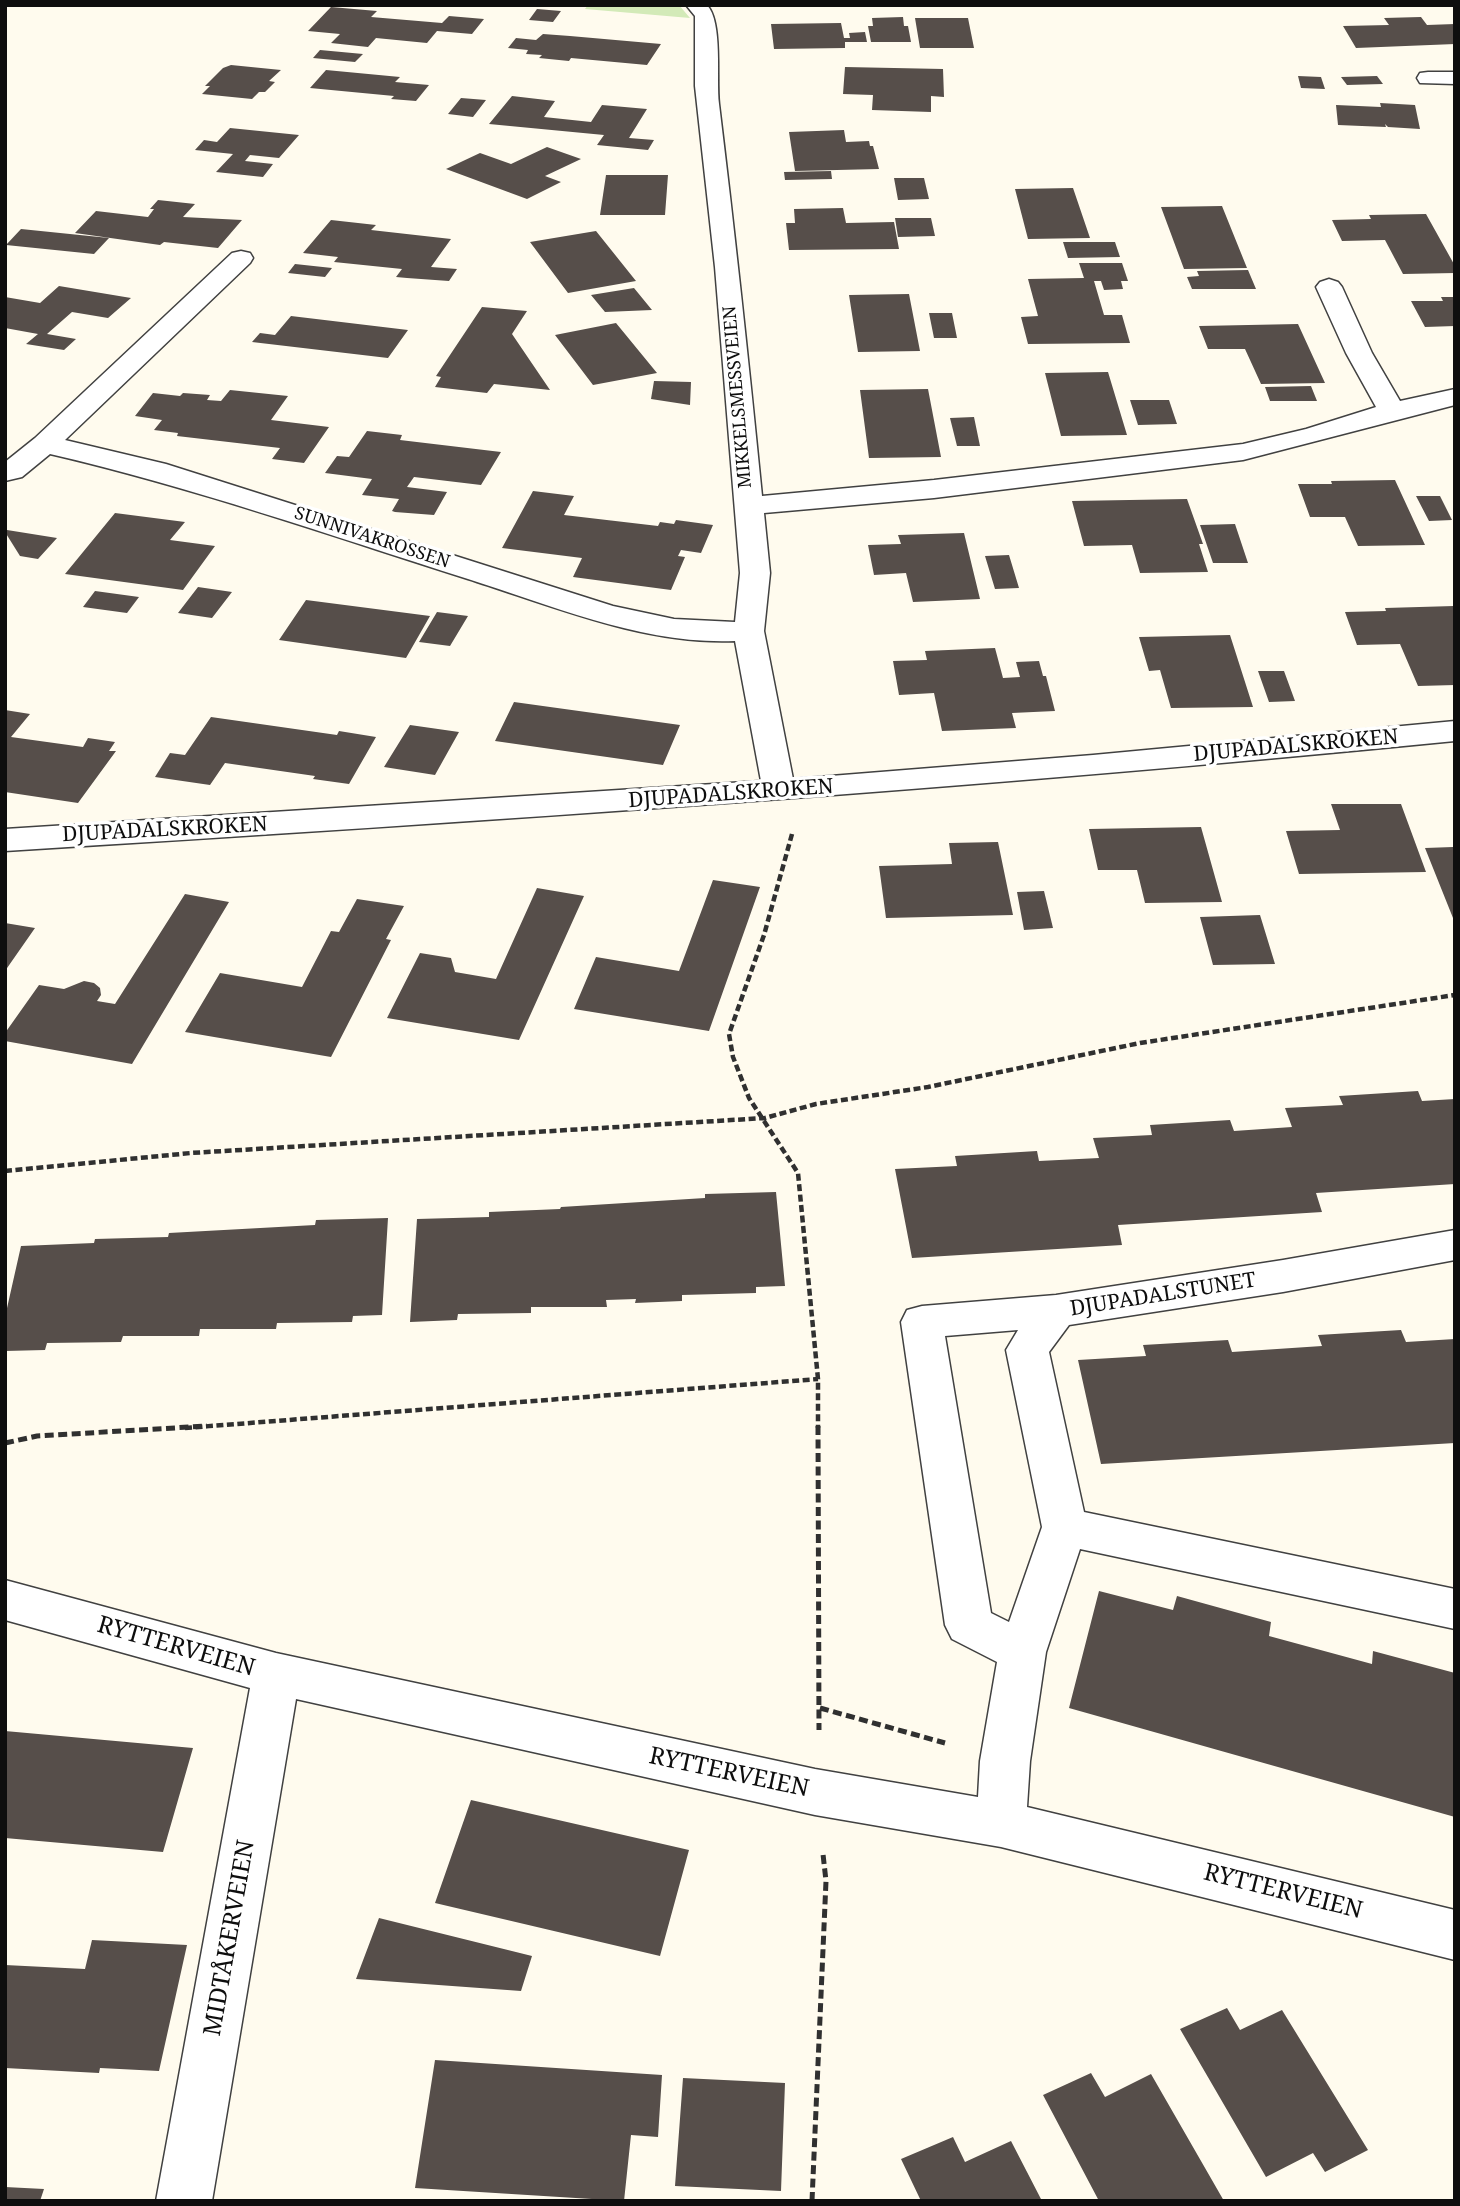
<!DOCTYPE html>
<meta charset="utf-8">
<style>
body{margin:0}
#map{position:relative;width:1460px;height:2206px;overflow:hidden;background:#fffbee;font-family:"Noto Serif",serif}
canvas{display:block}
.frame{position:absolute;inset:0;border:7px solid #0e0e0e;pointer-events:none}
</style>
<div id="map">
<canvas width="1460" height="2206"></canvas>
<div class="frame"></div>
</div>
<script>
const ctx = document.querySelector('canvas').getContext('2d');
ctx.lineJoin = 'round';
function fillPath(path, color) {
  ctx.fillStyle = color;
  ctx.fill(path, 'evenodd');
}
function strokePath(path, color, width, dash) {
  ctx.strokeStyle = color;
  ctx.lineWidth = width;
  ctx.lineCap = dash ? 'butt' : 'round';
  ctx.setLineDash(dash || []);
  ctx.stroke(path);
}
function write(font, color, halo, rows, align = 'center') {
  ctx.font = font + ' "Noto Serif",serif';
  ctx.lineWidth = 7;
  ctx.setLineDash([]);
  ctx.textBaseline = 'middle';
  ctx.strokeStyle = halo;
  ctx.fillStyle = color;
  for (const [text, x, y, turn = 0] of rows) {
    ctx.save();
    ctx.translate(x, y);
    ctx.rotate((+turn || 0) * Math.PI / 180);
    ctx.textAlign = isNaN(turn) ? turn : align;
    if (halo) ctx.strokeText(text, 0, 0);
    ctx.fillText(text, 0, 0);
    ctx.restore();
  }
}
const green = new Path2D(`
 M588 5H679L690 18 585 9Z`);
const building = new Path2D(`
 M331 7 377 11 371 17 442 23 449 16 484 19 472 34 437 31 427 43 376 38 368 47 331 43 340 34 308 31Z
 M537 9 561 11 553 22 529 20Z
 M903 17 904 26H908L911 42H871L868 26H873L872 18Z
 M1421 17 1427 25 1455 24V44L1356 48 1343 26 1389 25 1384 18Z
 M915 18H968L974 48H920Z
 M841 23 844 38H850L849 33 865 32 867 42H845V48L774 49 771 24Z
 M543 34 570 36 661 44 647 65 571 58 569 61 539 58 542 55 526 54 528 50 508 48 516 38 536 40Z
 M320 50 363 54 355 62 313 58Z
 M231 65 281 70 269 81 275 82 265 92H259L252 99 202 94 210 86H205L223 68Z
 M845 67 943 69 944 97 931 96V112L872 110 873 95 843 94Z
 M326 70 400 77 395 82 429 85 416 101 391 99 394 96 310 88Z
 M1298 76 1321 77 1325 89 1301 88Z
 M1377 76 1383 84 1347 85 1341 77Z
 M512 96 555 101 544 117 591 122 602 105 647 109 629 138 654 140 648 150 597 145 604 135 489 124Z
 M461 98 486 100 473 117 448 114Z
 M1380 103 1415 105 1420 129 1388 127 1385 124 1386 127 1338 125 1336 105 1381 107Z
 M230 128 299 135 279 158 250 155 245 161 273 164 263 177 216 172 233 154 195 150 204 140 217 142Z
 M844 130 846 142 869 141 870 146H873L879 169 795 171 789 132Z
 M547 147 581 159 545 176 561 182 527 199 446 169 480 153 511 164Z
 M831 171 832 179 785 180 784 172Z
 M606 175H668L665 215H600Z
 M894 178H924L929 199 898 200Z
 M1073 188 1090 238 1028 239 1015 189Z
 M158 200 195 204 183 217 242 220 218 248 164 242 160 245 75 233 96 211 148 217 154 209H150Z
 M1222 206 1247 268 1184 269 1161 207Z
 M843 208 846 223 894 222 899 249 789 250 786 223H795L794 209Z
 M1426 214 1455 266V273L1403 274 1385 240 1342 241 1332 220 1371 219 1369 215Z
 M895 218H931L935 236 898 237Z
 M331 220 376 225 371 230 451 239 431 267 457 269 449 281 407 278 396 277 402 269 334 262 338 257 303 253Z
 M21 229 109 238 94 254 6 245Z
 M596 231 636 281 568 293 530 242Z
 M1063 242H1115L1120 257 1068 258Z
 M1079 263H1122L1128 281H1121L1123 289 1104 290 1101 281H1094L1104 315H1122L1130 343 1028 344 1021 317 1038 316 1028 279 1084 278Z
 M295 264 332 268 325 277 288 273Z
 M1248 270 1256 289H1192L1187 277 1199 276 1197 271Z
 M59 286 131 298 108 318 72 312 47 334 76 339 64 350 26 344 38 334 5 328V297L40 303Z
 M634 288 652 310 605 312 591 295Z
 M909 294 920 351 858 352 849 295Z
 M1441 297H1455V326L1425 327 1411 301H1443Z
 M482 307 527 311 512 334 550 390 494 384 487 393 435 387 441 377 436 376Z
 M929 313H952L957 338H934Z
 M291 316 408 330 388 358 252 342 260 333 275 335Z
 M616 323 657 373 593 385 555 335Z
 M1298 324 1325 383 1261 384 1245 349H1208L1199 326Z
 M1108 372 1127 435 1061 436 1045 373Z
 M654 381 691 382 690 405 651 399Z
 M1311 386 1317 401H1270L1265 387Z
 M928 389 941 457 869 458 860 390Z
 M230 390 288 396 271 420 329 427 304 463 272 459 280 448 177 436 178 433 154 430 162 420 135 416 153 393 180 396 183 393 210 395 207 400 221 401Z
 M1130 400H1169L1177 424 1138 425Z
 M974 417 980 446H957L950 418Z
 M367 431 402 435 400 440 501 452 481 485 414 477 407 487 447 492 434 515 395 512 392 511 399 499 362 495 372 479 325 473 337 456 349 457Z
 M1395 480 1425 545 1358 546 1345 517H1310L1298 484H1332L1331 481Z
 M533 491 574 496 564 515 658 526 660 522 674 524 676 520 713 525 701 553 681 550 678 556 685 557 671 590 573 577 582 558 502 548Z
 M1416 496H1440L1452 520 1429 521Z
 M1187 499 1203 544H1199L1208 572 1140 573 1132 545 1084 546 1072 501Z
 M115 513 185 522 170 540 215 546 183 590 65 574Z
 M1235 524 1248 563H1213L1200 525Z
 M7 530 57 538 38 559 20 556 5 532Z
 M964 533 980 599 913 602 906 573 874 575 868 545 901 544 898 535Z
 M1009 555 1019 588 995 589 985 556Z
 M198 587 232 592 212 618 178 613Z
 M95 591 139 597 127 613 83 607Z
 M306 600 430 616 406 658 279 640Z
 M1454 606 1455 685 1418 686 1400 644 1357 645 1345 612 1386 611 1385 608Z
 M437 612 468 616 450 646 419 642Z
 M1230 635 1253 707 1171 708 1160 670 1149 671 1139 637Z
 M995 648 1003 678 1020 677 1016 662 1039 661 1043 676H1046L1055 711 1012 713 1016 728 942 731 934 693 899 695 893 661 927 660 925 651Z
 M1258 671H1284L1295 701 1269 702Z
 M514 702 680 725 663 765 495 741Z
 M5 710 30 714 11 737 83 747 88 738 115 742 109 751H116L78 803 5 792Z
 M211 717 337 735 339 731 376 737 349 784 313 779 315 776 225 763 210 785 155 777 170 753 185 755Z
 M410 725 459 732 435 775 384 767Z
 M1331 804H1401L1426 872 1299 874 1286 831 1340 830Z
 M1201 827 1222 902 1145 903 1137 870H1098L1089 829Z
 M998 842 1013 915 886 918 879 866 952 864 949 843Z
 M1453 847 1455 851V923L1425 848Z
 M713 880 760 887 709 1031 574 1009 596 957 679 971Z
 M537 888 584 896 519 1040 387 1018 420 953 451 958 455 972 496 979Z
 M1044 891 1053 928 1024 930 1017 892Z
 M185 894 229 902 132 1064 5 1041V1033L39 985 64 989 84 981 94 983 100 988 101 995 97 1001 115 1004Z
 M357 899 404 906 386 939 391 940 331 1057 185 1032 220 973 302 987 331 931 339 932Z
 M1260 915 1275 964 1213 965 1200 917Z
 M5 923 35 928 5 971Z
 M1418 1091 1422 1101 1455 1099V1184L1316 1193 1322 1212 1118 1225 1122 1245 912 1258 895 1169 957 1166 955 1156 1037 1151 1039 1161 1099 1158 1093 1138 1152 1135 1150 1125 1230 1120 1234 1131 1292 1127 1285 1108 1343 1105 1339 1096Z
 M776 1192 785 1286 756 1287V1293L682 1295V1301L635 1303 636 1299 606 1300 607 1307H531V1313L458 1314 457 1320 410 1322 417 1219 489 1217V1212L560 1209 561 1207 705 1198V1194Z
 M388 1218 382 1315 353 1316 352 1322 277 1323 276 1329H200L199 1336H123L121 1342 47 1343 45 1350 5 1351V1317L21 1246 94 1243 95 1239 168 1237 169 1233 315 1225 316 1220Z
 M1401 1330 1406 1342 1455 1339V1443L1101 1464 1078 1360 1146 1356 1143 1345 1228 1340 1232 1352 1322 1346 1318 1335Z
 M1099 1591 1173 1610 1177 1596 1271 1622 1269 1636 1372 1664 1373 1651 1455 1673V1817L1069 1708Z
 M5 1731 193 1748 163 1852 5 1838Z
 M471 1800 689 1850 660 1956 435 1903Z
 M379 1918 532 1956 521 1991 356 1979Z
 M92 1940 187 1945 159 2071 100 2068 99 2073 5 2068V1965L85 1969Z
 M1227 2008 1240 2030 1282 2010 1368 2150 1325 2172 1313 2153 1266 2177 1180 2029Z
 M435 2060 662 2075 658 2137 631 2135 624 2201 415 2188Z
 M1091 2073 1105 2097 1151 2074 1224 2201H1099L1043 2095Z
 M683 2078 785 2083 781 2191 675 2186Z
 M953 2137 965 2162 1011 2141 1042 2201H921L901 2159Z
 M5 2187 44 2189 40 2201H5Z`);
const pathFar1 = new Path2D(`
 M792 834 764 935 729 1034 733 1057 749 1098 798 1173 818 1379V1428
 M5 1171 191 1153 765 1118 816 1104 928 1087 1140 1043 1455 995
 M185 1428 818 1379`);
const path = new Path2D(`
 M818 1426 819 1730
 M5 1443 37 1436 207 1426
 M820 1708 945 1743
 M812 2201 826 1881 823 1854`);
const minor = new Path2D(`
 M686 5H707C723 22 716 79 719 104 735 234 749 365 762 496L934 480 1243 444 1306 429 1376 407 1346 353 1316 287 1320 282 1329 279 1338 282 1342 287 1372 353 1400 401 1455 389V405L1243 460 934 498 764 513 770 573 764 631 793 779 1093 755 1455 721V741C972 789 489 821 5 851V829L761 781 735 641C644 645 553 606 468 579 329 535 192 487 50 454L22 477 5 481V462L35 438 232 253 241 251 250 253 253 258 250 263 65 440 166 464 613 606 674 619 735 622 740 573 715 267 695 86V16Z
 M1428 72H1455V84L1420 83 1417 78 1420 73Z
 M1455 1230V1260L1283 1292 1069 1325 1049 1352 1084 1512 1455 1589V1629L1080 1549 1046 1652 1030 1761 1027 1807 1455 1910V1960L1001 1847 815 1815 296 1699 212 2201H156L250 1688 5 1620V1580L276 1653 815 1769 978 1797 980 1761 997 1662 952 1639 945 1625 901 1322 907 1310 922 1306 1056 1295 1283 1260ZM1018 1330 1006 1350 1042 1527 1009 1622 991 1613 945 1336Z`);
const farStreetnames = [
 ["MIKKELSMESSVEIEN",738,397,-95],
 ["SUNNIVAKROSSEN",372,538,18]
];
const streetNames = [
 ["DJUPADALSKROKEN",1296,746,-5],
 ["DJUPADALSKROKEN",731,794,-4],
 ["DJUPADALSKROKEN",165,830,-3],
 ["DJUPADALSTUNET",1163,1295,-9]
];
const nearStreetnames = [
 ["RYTTERVEIEN",176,1647,16],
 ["RYTTERVEIEN",729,1773,12],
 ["RYTTERVEIEN",1283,1892,14],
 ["MIDTÅKERVEIEN",230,1938,-80]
];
fillPath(green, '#d3eab8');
fillPath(building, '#564e4a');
strokePath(minor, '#414141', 3);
strokePath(pathFar1, '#303030', 4.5, [7, 3.5]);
strokePath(path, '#303030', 5, [9, 4.5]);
fillPath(minor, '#fff');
write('18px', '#0e0e0e', '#fff', farStreetnames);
write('21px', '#0e0e0e', '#fff', streetNames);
write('24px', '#0e0e0e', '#fff', nearStreetnames);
</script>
